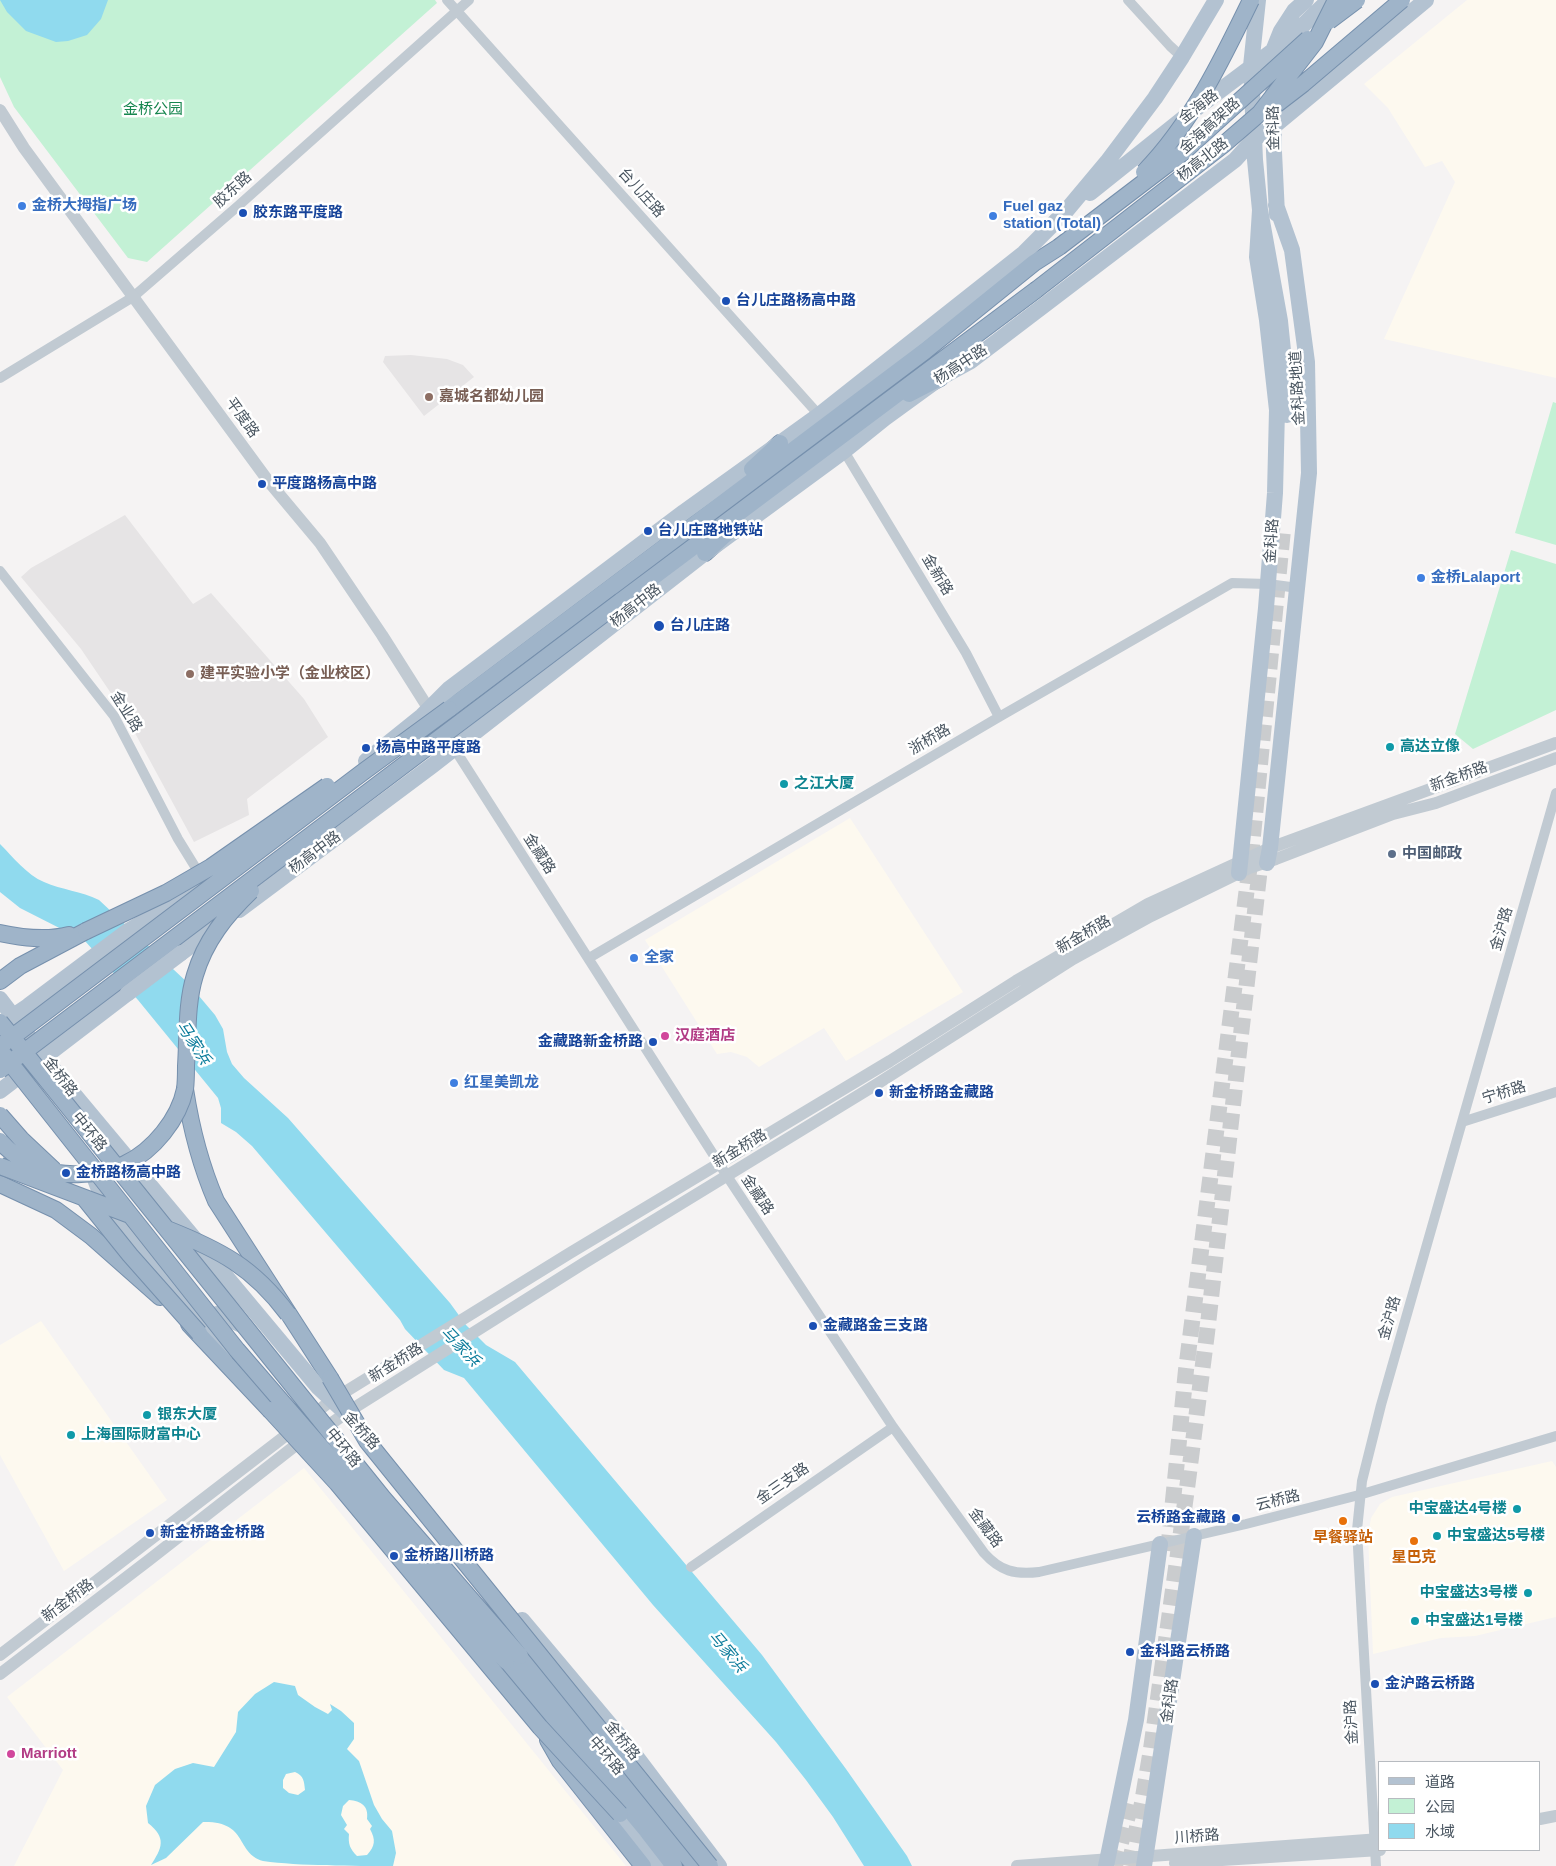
<!DOCTYPE html>
<meta charset="utf-8">
<style>
body{margin:0}
#map{position:relative;width:1556px;height:1866px;overflow:hidden;background:#f5f3f3;font-family:Helvetica,"Noto Sans SC",sans-serif}
canvas{display:block}
.legend{position:absolute;left:1378px;top:1761px;width:162px;height:90px;box-sizing:border-box;background:#fff;border:1px solid #b7bbc0;margin:0;padding:6px 9px;list-style:none;font-size:15px;color:#4a5661}
.legend li{display:flex;align-items:center;gap:10px;height:25px}
.legend b{width:25px;border:1px solid #b7bbc0}
</style>
<div id="map">
<canvas width="1556" height="1866"></canvas>
<ul class="legend">
<li><b style="height:6px;background:#b3c2d1"></b>道路</li>
<li><b style="height:14px;background:#c3f1d5"></b>公园</li>
<li><b style="height:14px;background:#90daee"></b>水域</li>
</ul>
</div>
<script>
const ctx = document.querySelector('canvas').getContext('2d');
ctx.lineJoin = 'round';
function fillPath(path, color) {
  ctx.fillStyle = color;
  ctx.fill(path, 'evenodd');
}
function strokePath(path, color, width, dash) {
  ctx.strokeStyle = color;
  ctx.lineWidth = width;
  ctx.lineCap = dash ? 'butt' : 'round';
  ctx.setLineDash(dash || []);
  ctx.stroke(path);
}
function write(font, color, halo, rows, align = 'center') {
  ctx.font = font + ' Helvetica,"Noto Sans SC",sans-serif';
  ctx.lineWidth = 5;
  ctx.setLineDash([]);
  ctx.textBaseline = 'middle';
  ctx.strokeStyle = halo;
  ctx.fillStyle = color;
  for (const [text, x, y, turn = 0] of rows) {
    ctx.save();
    ctx.translate(x, y);
    ctx.rotate((+turn || 0) * Math.PI / 180);
    ctx.textAlign = isNaN(turn) ? turn : align;
    if (halo) ctx.strokeText(text, 0, 0);
    ctx.fillText(text, 0, 0);
    ctx.restore();
  }
}
const commercial = new Path2D(`
 M1467 0H1556V378L1384 339 1455 182 1442 161 1425 167 1388 108 1364 84Z
 M850 818 963 992 846 1061 824 1028 759 1067 747 1057 731 1052 717 1054 645 940Z
 M41 1321 167 1500 64 1571 0 1455V1345Z
 M1552 1461 1556 1467V1617L1475 1636 1441 1638 1373 1654 1368 1535 1371 1518 1380 1504 1392 1497Z
 M304 1468 626 1866H14L63 1770 7 1697Z`);
const education = new Path2D(`
 M411 355 447 359 463 365 474 377 424 416 383 362 385 356Z
 M125 515 193 604 211 593 304 699 328 737 247 799 249 815 194 842 123 711 81 649 21 577 31 568Z`);
const green = new Path2D(`
 M0 0H435L437 3 147 262 128 258 14 107 0 77Z
 M1553 402 1556 403V545L1515 533Z
 M1511 550 1556 564V710L1473 749 1455 734Z`);
const water = new Path2D(`
 M0 0H108L101 19 87 35 68 41 56 42 26 31 7 12Z
 M0 844C13 857 27 875 44 882 62 890 81 891 99 900L188 983 215 1015 223 1029 227 1052 232 1064 244 1078 288 1118 450 1303 466 1325 486 1345 515 1362 762 1655 846 1769 907 1856 912 1866H864L833 1817 806 1780 776 1742 653 1605 464 1378 444 1370 405 1329 400 1320 252 1146 236 1132 221 1123V1108L218 1098 138 1000 85 941 20 908 0 892Z
 M274 1682 295 1686 298 1695 315 1707 328 1714 332 1710 330 1704 341 1711 354 1723V1739L347 1749 359 1761 374 1805 382 1819 392 1831 396 1853 393 1866C353 1866 300 1866 263 1861 235 1853 249 1821 203 1822L166 1858 151 1865C162 1848 167 1838 148 1823L146 1806 155 1785 175 1769 193 1763 214 1767 236 1732 238 1712 255 1694ZM295 1772C304 1776 304 1781 305 1790L298 1795 289 1793 283 1788V1780L286 1774ZM349 1800C361 1801 369 1806 367 1819L372 1826 370 1829C376 1840 375 1846 367 1855L357 1856C350 1849 348 1844 349 1834L344 1829 347 1825 341 1815 343 1806Z`);
const primaryTunnel = new Path2D(`
 M1168 1551 1186 1370 1251 856 1283 530
 M1115 1866 1132 1800
 M1129 1866 1142 1803 1151 1749 1188 1481 1207 1333 1262 850`);
const minor = new Path2D(`
 M447 0 819 415
 M1128 0 1170 46 1182 57
 M0 378 133 297 238 206 469 0
 M844 451 966 653 999 717
 M0 571 114 716 178 839 202 878
 M454 748 727 1176 893 1427 984 1553C1000 1571 1015 1575 1039 1572L1246 1524 1359 1495 1556 1436
 M589 958 999 717 1232 583 1268 584 1298 588
 M1462 1122 1556 1092
 M691 1567 893 1427
 M1376 1866 1357 1530 1362 1481 1381 1405 1556 793`);
const tertiary = new Path2D(`
 M0 110 24 148 269 482 320 543 382 635 449 741
 M0 1655 332 1400 570 1253 890 1061 1016 981 1148 904 1270 848 1556 743
 M0 1674 149 1560 296 1445 315 1435 346 1413 584 1263 877 1084 1073 959 1151 916 1249 868 1276 859 1393 814 1436 803 1556 758
 M1540 1819 1556 1816
 M1175 1863 1380 1850
 M1017 1866 1380 1839`);
const primary = new Path2D(`
 M1258 0 1251 66 1255 160 1260 210 1280 321 1286 380 1287 415
 M1090 193 1190 113 1290 38 1329 0
 M1277 214 1274 152 1273 51 1281 31 1294 11 1306 0
 M366 761 422 716 449 689 684 512 819 415 1024 253 1066 211 1107 162 1155 98 1182 57 1216 0
 M1267 863 1270 848 1309 473 1307 362 1292 250 1276 205
 M1239 873 1266 608 1275 493 1277 410 1267 320 1257 257 1260 210
 M239 910 433 765 705 553 844 451 885 418 940 378 971 361 1235 160 1254 139 1274 126 1426 0
 M181 953 219 925
 M0 999 61 1079 319 1388 351 1418
 M0 1025 28 1006 128 931 204 885
 M0 1091 128 993
 M93 1174 101 1195 108 1209 228 1351
 M217 1314 246 1327
 M522 1620 632 1751 719 1866
 M608 1804 656 1866
 M1106 1866 1136 1720 1160 1544
 M1144 1866 1194 1536`);
const trunk = new Path2D(`
 M909 394 940 378
 M752 469 780 443
 M705 553 729 531
 M621 601 1036 290
 M449 709 925 351 1034 263 1059 247
 M0 933C23 938 46 941 69 935
 M0 981 20 966 86 931
 M185 1089C191 1128 200 1164 216 1201L330 1378
 M0 1184 56 1210 91 1236 160 1297
 M189 1324 270 1410
 M520 1656 695 1866
 M506 1661 647 1831 674 1866
 M548 1740 560 1761 643 1866`);
const primaryBridge = new Path2D(`
 M128 993 181 953`);
const trunkBridge = new Path2D(`
 M1329 21 1357 0
 M1273 107 1303 84 1402 0
 M1144 172C1191 124 1222 60 1251 0
 M1059 247 1181 154 1308 39
 M1036 290 1223 145 1260 113 1315 42 1336 0
 M86 931 166 893 211 867 327 786
 M0 1022 383 1498 520 1656
 M3 1044 363 772 449 709
 M0 1050 237 1350 506 1661
 M0 1070 621 601
 M0 1115 21 1139 54 1170
 M0 1141C20 1164 51 1176 81 1174 96 1174 112 1171 125 1164 153 1151 179 1119 185 1089 186 1082 186 1073 186 1066 188 1036 186 1004 195 975 205 941 226 915 251 891
 M0 1166 130 1215
 M85 1199 130 1255 199 1333
 M167 1229C220 1250 253 1267 288 1314
 M330 1378 367 1441 710 1866
 M270 1410 337 1483 540 1727 620 1814`);
const markers = [
 [22,206,5,"#3f7fe0"],
 [243,213,5,"#1a4fb4"],
 [993,216,5,"#3f7fe0"],
 [726,301,5,"#1a4fb4"],
 [429,397,5,"#8d6e63"],
 [262,484,5,"#1a4fb4"],
 [648,531,5,"#1a4fb4"],
 [1421,578,5,"#3f7fe0"],
 [659,626,6,"#1a4fb4"],
 [190,674,5,"#8d6e63"],
 [1390,747,5,"#0f9aa8"],
 [366,748,5,"#1a4fb4"],
 [784,784,5,"#0f9aa8"],
 [1392,854,5,"#5c6f8a"],
 [634,958,5,"#3f7fe0"],
 [665,1036,5,"#d1479c"],
 [653,1042,5,"#1a4fb4"],
 [454,1083,5,"#3f7fe0"],
 [879,1093,5,"#1a4fb4"],
 [66,1173,5,"#1a4fb4"],
 [813,1326,5,"#1a4fb4"],
 [147,1415,5,"#0f9aa8"],
 [71,1435,5,"#0f9aa8"],
 [1517,1509,5,"#0f9aa8"],
 [1236,1518,5,"#1a4fb4"],
 [1343,1521,5,"#e8710a"],
 [150,1533,5,"#1a4fb4"],
 [1437,1536,5,"#0f9aa8"],
 [1414,1541,5,"#e8710a"],
 [394,1556,5,"#1a4fb4"],
 [1528,1593,5,"#0f9aa8"],
 [1415,1621,5,"#0f9aa8"],
 [1130,1652,5,"#1a4fb4"],
 [1375,1684,5,"#1a4fb4"],
 [11,1754,5,"#d1479c"]
];
const streetNames = [
 ["金海路",1199,107,-38],
 ["金海高架路",1210,126,-42],
 ["金科路",1274,128,-91],
 ["杨高北路",1203,160,-38],
 ["胶东路",233,190,-42],
 ["台儿庄路",641,193,48],
 ["杨高中路",961,365,-33],
 ["金科路地道",1298,388,-93],
 ["平度路",242,418,54],
 ["金科路",1272,541,-86],
 ["金新路",937,575,59],
 ["杨高中路",636,606,-38],
 ["金业路",126,712,58],
 ["浙桥路",930,740,-30],
 ["新金桥路",1459,777,-20],
 ["杨高中路",315,853,-37],
 ["金藏路",539,854,57],
 ["金沪路",1502,929,-74],
 ["新金桥路",1084,935,-30],
 ["金桥路",60,1077,52],
 ["宁桥路",1504,1093,-17],
 ["中环路",89,1132,51],
 ["新金桥路",740,1149,-31],
 ["金藏路",757,1195,56],
 ["金沪路",1390,1318,-74],
 ["新金桥路",396,1363,-32],
 ["金桥路",361,1431,48],
 ["中环路",343,1448,51],
 ["金三支路",783,1484,-35],
 ["云桥路",1278,1501,-14],
 ["金藏路",985,1528,53],
 ["新金桥路",68,1601,-37],
 ["金科路",1170,1701,-82],
 ["金沪路",1352,1722,-93],
 ["金桥路",622,1741,51],
 ["中环路",606,1756,50],
 ["川桥路",1197,1837,-4]
];
const parkNames = [
 ["金桥公园",153,110]
];
const shopNames = [
 ["金桥大拇指广场",32,206],
 ["Fuel gaz",1003,207],
 ["station (Total)",1003,224],
 ["金桥Lalaport",1431,578],
 ["全家",644,958],
 ["红星美凯龙",464,1083]
];
const transitNames = [
 ["胶东路平度路",253,213],
 ["台儿庄路杨高中路",736,301],
 ["平度路杨高中路",272,484],
 ["台儿庄路地铁站",658,531],
 ["台儿庄路",670,626],
 ["杨高中路平度路",376,748],
 ["金藏路新金桥路",643,1042,"right"],
 ["新金桥路金藏路",889,1093],
 ["金桥路杨高中路",76,1173],
 ["金藏路金三支路",823,1326],
 ["云桥路金藏路",1226,1518,"right"],
 ["新金桥路金桥路",160,1533],
 ["金桥路川桥路",404,1556],
 ["金科路云桥路",1140,1652],
 ["金沪路云桥路",1385,1684]
];
const educationNames = [
 ["嘉城名都幼儿园",439,397],
 ["建平实验小学（金业校区）",200,674]
];
const cultureNames = [
 ["高达立像",1400,747],
 ["之江大厦",794,784],
 ["银东大厦",157,1415],
 ["上海国际财富中心",81,1435],
 ["中宝盛达4号楼",1507,1509,"right"],
 ["中宝盛达5号楼",1447,1536],
 ["中宝盛达3号楼",1518,1593,"right"],
 ["中宝盛达1号楼",1425,1621]
];
const serviceNames = [
 ["中国邮政",1402,854]
];
const hotelNames = [
 ["汉庭酒店",675,1036],
 ["Marriott",21,1754]
];
const foodNames = [
 ["早餐驿站",1343,1538],
 ["星巴克",1414,1558]
];
const waterNames = [
 ["马家浜",193,1043,57],
 ["马家浜",460,1347,46],
 ["马家浜",727,1652,50]
];
fillPath(commercial, '#fdf9ef');
fillPath(education, '#e6e4e5');
fillPath(green, '#c3f1d5');
fillPath(water, '#90daee');
strokePath(primaryTunnel, '#caccce', 16, [16, 8]);
strokePath(trunk, '#7690ad', 18);
strokePath(minor, '#c1cad2', 10);
strokePath(tertiary, '#c1cad2', 12);
strokePath(primary, '#b3c2d1', 16);
strokePath(trunk, '#9fb4c9', 16);
strokePath(trunkBridge, '#7690ad', 18, []);
strokePath(primaryBridge, '#b3c2d1', 16);
strokePath(trunkBridge, '#9fb4c9', 16);
for (const [x, y, r, color] of markers) {
  const dot = new Path2D();
  dot.arc(x, y, r, 0, 2 * Math.PI);
  ctx.fillStyle = color;
  ctx.fill(dot);
  strokePath(dot, '#fff', 2);
}
write('15px', '#4a5661', '#fff', streetNames);
write('15px', '#17864f', '#fff', parkNames);
write('bold 15px', '#366cbe', '#fff', shopNames, 'left');
write('bold 15px', '#164399', '#fff', transitNames, 'left');
write('bold 15px', '#785e54', '#fff', educationNames, 'left');
write('bold 15px', '#0d838f', '#fff', cultureNames, 'left');
write('bold 15px', '#4e5e75', '#fff', serviceNames, 'left');
write('bold 15px', '#b23c85', '#fff', hotelNames, 'left');
write('bold 15px', '#c56008', '#fff', foodNames);
write('italic 16px', '#0c7c9b', '#fff', waterNames);
</script>
